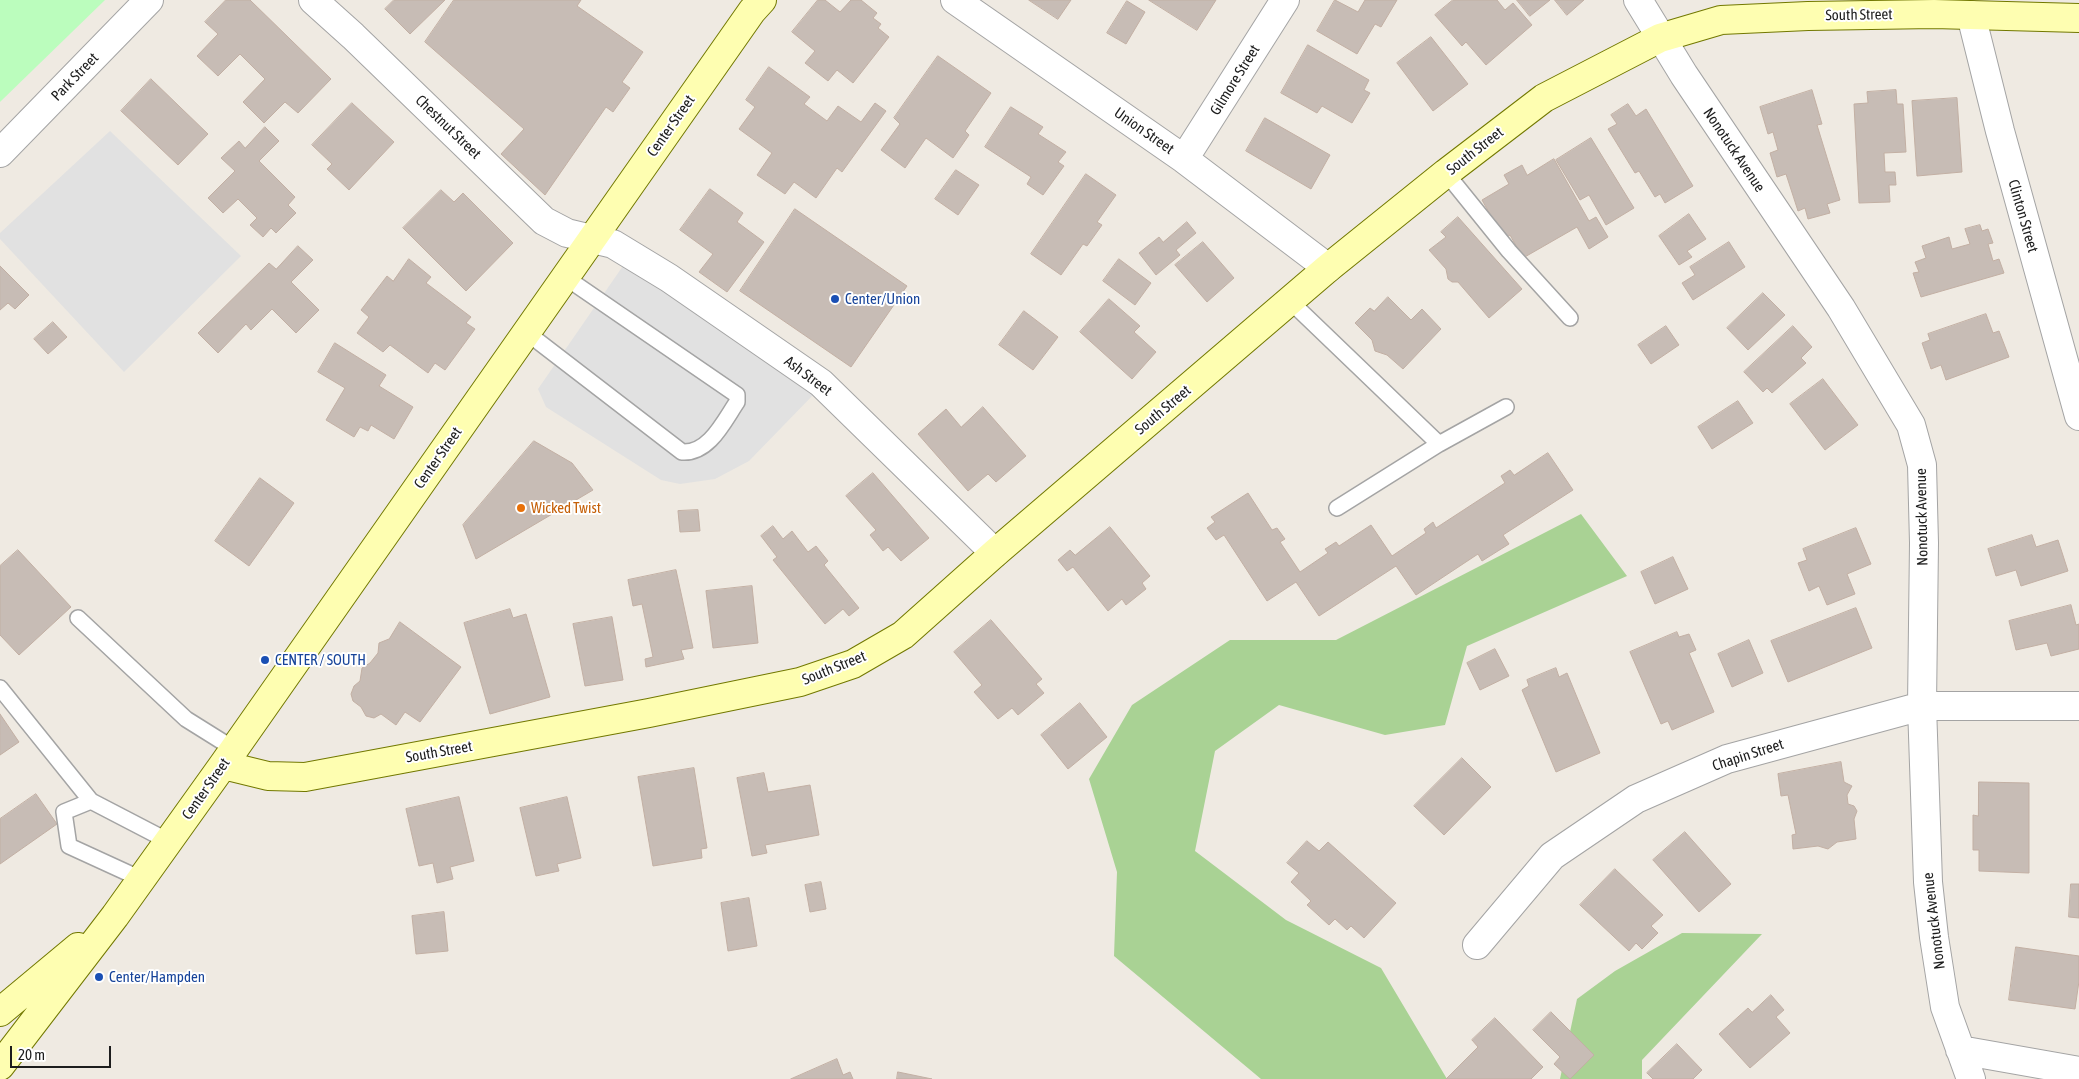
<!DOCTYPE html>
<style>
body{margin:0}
#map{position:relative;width:2079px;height:1079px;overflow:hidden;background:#efeae2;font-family:"Asap Condensed",sans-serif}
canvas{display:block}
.scale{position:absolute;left:10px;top:1046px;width:101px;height:22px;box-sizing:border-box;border:2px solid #1d1d1d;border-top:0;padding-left:6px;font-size:15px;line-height:18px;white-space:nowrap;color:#1d1d1d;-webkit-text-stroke:4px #fff;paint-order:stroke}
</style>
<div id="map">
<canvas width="2079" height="1079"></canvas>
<div class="scale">20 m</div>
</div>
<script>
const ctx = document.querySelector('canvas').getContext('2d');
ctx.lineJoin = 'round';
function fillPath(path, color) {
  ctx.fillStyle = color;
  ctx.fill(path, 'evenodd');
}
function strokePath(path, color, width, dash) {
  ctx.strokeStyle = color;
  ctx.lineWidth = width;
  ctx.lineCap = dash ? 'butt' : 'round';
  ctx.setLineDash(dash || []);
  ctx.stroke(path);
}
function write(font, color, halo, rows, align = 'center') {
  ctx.font = font + ' "Asap Condensed",sans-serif';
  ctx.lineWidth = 4;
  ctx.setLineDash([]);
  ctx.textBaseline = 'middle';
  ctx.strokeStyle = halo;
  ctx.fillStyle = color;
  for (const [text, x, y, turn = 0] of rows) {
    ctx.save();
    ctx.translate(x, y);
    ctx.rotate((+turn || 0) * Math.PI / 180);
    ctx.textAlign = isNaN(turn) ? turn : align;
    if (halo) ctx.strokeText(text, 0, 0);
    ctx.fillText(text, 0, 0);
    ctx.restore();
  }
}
const forest = new Path2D(`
 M1581 514 1627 576 1467 646 1445 725 1385 735 1279 705 1215 751 1195 851 1286 920 1381 968 1447 1079H1261L1114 956 1117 872 1089 779 1132 705 1230 640H1336Z
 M1682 933 1762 934 1642 1060V1079H1560L1577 999 1615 971Z`);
const park = new Path2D(`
 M0 0H105L0 102Z`);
const parking = new Path2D(`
 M110 131 241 256 124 372 0 239V233Z
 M625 263 816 392 749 461 715 479 680 484 661 480 546 407 538 389Z`);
const building = new Path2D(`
 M226 0H250L331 79 298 113 285 102 264 123 243 102 265 79 240 54 218 76 197 56 218 34 205 22Z
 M394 0H445L410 34 385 9Z
 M454 0H581L577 6 643 52 622 82 630 88 613 112 606 107 545 195 501 154 524 129 425 42Z
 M818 0H825L840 12 851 0H861L877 13 873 18 881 24 878 28 889 37 853 83 837 70 828 81 805 63 815 51 792 32Z
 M1029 0H1071L1058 19Z
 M1149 0H1216L1197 30Z
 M1335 0 1358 12 1365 0H1397L1381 27 1375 24 1357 54 1317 31Z
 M1453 0H1497L1505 10 1513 3 1532 25 1486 65 1466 42 1462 46 1435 15Z
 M1517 0H1550L1530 16Z
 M1555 0H1584L1567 15Z
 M1127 1 1145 12 1126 44 1107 33Z
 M1431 37 1468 84 1433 111 1397 63Z
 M1308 45 1369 80 1364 90 1370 93 1352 123 1322 106 1317 113 1281 93Z
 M938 56 991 93 965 131 969 135 953 158 926 138 905 168 881 150 900 124 894 118Z
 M769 67 810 97 804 104 827 121 838 106 861 122 875 103 886 111 842 172 837 168 816 198 794 182 785 194 757 175 772 153 739 129 755 107 746 100Z
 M151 79 208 134 178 165 121 111Z
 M1812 90 1822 124 1817 125 1840 200 1827 204 1830 213 1808 219 1805 208 1798 211 1786 174 1777 177 1770 153 1778 150 1773 132 1768 134 1760 107Z
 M1896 90 1897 104H1903L1906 152 1884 153 1885 172H1895L1896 185H1889L1890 202 1859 203 1854 104 1868 103 1867 92Z
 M1957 98 1962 172 1917 176 1912 101Z
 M352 103 394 142 349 190 327 169 332 164 312 145Z
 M1628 104 1636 116 1646 109 1693 186 1665 203 1660 194 1655 197 1639 171 1635 173 1608 129 1617 124 1611 115Z
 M1011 107 1043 127 1038 134 1066 152 1058 162 1064 166 1043 195 1027 184 1031 177 985 147Z
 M1265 118 1330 155 1311 189 1246 151Z
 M265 127 279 141 259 161 295 197 288 205 296 213 276 233 271 228 263 237 250 225 257 218 238 199 223 213 208 198 235 171 221 158 239 141 245 148Z
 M1591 138 1634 208 1606 225 1589 195 1580 200 1556 160Z
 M1554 159 1589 221 1596 217 1608 237 1589 249 1577 227 1523 258 1510 235 1504 239 1482 200 1509 184 1504 175 1522 165 1527 175Z
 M956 170 979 185 958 215 935 199Z
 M1086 174 1116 195 1097 222 1102 225 1087 246 1083 244 1061 275 1031 254Z
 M710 189 743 213 737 222 764 242 727 292 699 272 713 254 680 230Z
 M441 190 454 202 463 193 513 243 466 291 403 228Z
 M795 209 907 286 851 367 740 291Z
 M1689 214 1706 239 1687 251 1692 257 1679 265 1659 236Z
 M1458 217 1522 289 1489 318 1458 282H1452L1448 279 1446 269 1429 250 1446 237 1441 232Z
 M1187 222 1196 233 1176 250 1180 255 1156 275 1139 253 1159 237 1163 242Z
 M1980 225 1982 231 1988 229 1993 243 1988 244 1993 261 1999 259 2004 273 1921 297 1913 273 1919 272 1915 262 1926 258 1922 246 1949 237 1952 249 1970 244 1965 229Z
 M1203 242 1234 278 1207 302 1175 265Z
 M1729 242 1745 267 1693 300 1682 283 1695 275 1690 267Z
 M298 246 313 260 291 282 319 310 296 333 272 309 251 330 246 324 218 353 198 333 269 263 276 269Z
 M409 259 431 277 426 283 471 317 466 323 475 329 445 370 435 363 428 373 390 345 383 352 357 333 369 317 361 310 387 276 393 281Z
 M1119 259 1151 283 1135 305 1103 281Z
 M0 266 29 295 15 309 8 303 0 310Z
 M1763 293 1785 315 1748 350 1727 328Z
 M1388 297 1411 320 1422 309 1441 329 1403 369 1387 355 1375 351 1372 340 1355 323 1370 308 1374 311Z
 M1109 299 1140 326 1134 332 1156 352 1132 379 1080 332Z
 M1024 311 1058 337 1033 370 999 345Z
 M1986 314 1993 333 1999 331 2009 357 1946 380 1941 365 1931 369 1922 343 1930 340 1928 334Z
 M53 322 67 337 48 354 34 339Z
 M1666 326 1679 345 1651 364 1638 345Z
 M1793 326 1812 347 1801 358 1806 363 1772 393 1767 388 1763 392 1744 372Z
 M335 343 386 375 379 386 413 407 394 439 371 425 368 431 360 427 354 437 326 420 345 388 318 372Z
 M1823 379 1858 425 1825 450 1790 404Z
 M1738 401 1753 423 1712 449 1698 427Z
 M983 407 1026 456 996 482 988 474 968 491 918 434 946 409 961 427Z
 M534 441 572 463 593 490 476 559 463 525Z
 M1548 453 1573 490 1503 535 1509 544 1482 561 1478 554 1416 595 1396 566 1319 616 1296 582 1267 601 1224 535 1216 540 1207 528 1215 522 1211 517 1248 493 1272 530 1277 528 1285 539 1280 542 1300 572 1328 553 1325 549 1336 542 1339 546 1371 525 1392 556 1426 533 1424 529 1433 522 1436 528 1505 483 1501 476 1510 470 1514 475Z
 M873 473 929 538 901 561 888 547 883 551 870 535 876 530 846 496Z
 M260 478 294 503 249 566 215 541Z
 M698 510 700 531 680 532 678 511Z
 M773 526 783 539 792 531 808 552 816 546 828 561 824 565 859 608 849 616 843 609 825 624 773 560 777 557 761 536Z
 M1110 527 1150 576 1142 583 1146 589 1126 605 1122 599 1108 611 1073 567 1067 571 1058 560 1070 550 1075 555Z
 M1856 528 1871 564 1847 574 1855 594 1827 605 1819 586 1809 591 1798 563 1807 560 1803 549Z
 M2032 535 2036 547 2058 540 2068 571 2021 586 2016 570 1996 576 1988 549Z
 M18 550 71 607 19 655 0 635V566Z
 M1673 557 1688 589 1655 604 1641 572Z
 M676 570 693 648 681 650 684 659 646 667 645 659 653 657 642 604 633 606 628 580Z
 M752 586 758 643 713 648 706 591Z
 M2071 605 2076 625 2079 624V649L2051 656 2047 643 2016 650 2009 621Z
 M1856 608 1872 648 1788 682 1771 641Z
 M510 609 513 618 526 614 550 697 490 714 464 623Z
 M612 617 623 680 585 686 573 624Z
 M991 620 1042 679 1036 684 1044 693 1018 715 1012 708 998 719 974 692 982 685 954 652Z
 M400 622 461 667 420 722 405 712 396 725 381 714 374 718 366 716 361 707 353 701 351 694 354 686 360 681 362 668 370 663 378 653 379 643 389 639Z
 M1677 632 1679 637 1689 634 1696 650 1689 653 1714 712 1672 730 1668 721 1661 724 1630 652Z
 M1749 640 1763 673 1732 687 1718 654Z
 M1495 649 1509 676 1480 690 1467 663Z
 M1556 668 1559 677 1567 673 1600 753 1556 772 1522 690 1529 686 1527 680Z
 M1080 703 1107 737 1068 769 1041 735Z
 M0 714 19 742 0 755Z
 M1462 758 1491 787 1444 835 1414 806Z
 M1841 762 1844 782 1852 786 1847 795 1848 804 1854 806 1857 811 1854 819 1856 839 1837 842 1828 849 1818 846 1793 849 1792 835 1796 834 1788 795 1781 796 1778 774Z
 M694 768 707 848 701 849 702 858 653 866 638 777Z
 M764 773 768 792 810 785 819 835 765 845 767 853 752 856 737 778Z
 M1979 782 2029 783V873L1979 871V850H1973V815L1978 816Z
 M36 794 57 824 0 864V819Z
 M459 797 474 861 450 867 453 879 437 883 433 863 419 866 406 809Z
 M567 797 581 858 557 864 559 871 536 876 520 808Z
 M1685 832 1731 884 1699 912 1653 860Z
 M1307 841 1319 851 1328 842 1396 903 1364 938 1351 926 1347 930 1335 919 1329 925 1307 905 1311 901 1291 882 1299 873 1287 863Z
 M1615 869 1663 915 1651 926 1658 933 1642 949 1636 943 1629 951 1580 905Z
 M821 882 826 909 810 912 805 885Z
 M2071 884H2079V918L2069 917Z
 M749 898 757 946 728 951 721 903Z
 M444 912 448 951 416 954 412 916Z
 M2016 947 2079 956V981L2075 1009 2009 1000Z
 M1771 995 1784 1010 1776 1017 1790 1033 1750 1068 1719 1034 1748 1008 1752 1012Z
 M1551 1012 1594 1055 1570 1079 1554 1064 1560 1057 1533 1030Z
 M1495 1018 1543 1067 1531 1079H1446L1478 1047 1472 1040Z
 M1677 1044 1702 1070 1693 1079H1653L1647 1073Z
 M837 1059 843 1075 850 1072 853 1079H791Z
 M898 1072 932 1079H897Z`);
const lane = new Path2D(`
 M1446 173 1509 251 1570 318
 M1290 301 1439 444 1506 407
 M526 332 682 452C709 454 724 421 737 402V395L565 277
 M1337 508 1439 444
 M78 618 186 719 234 749
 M0 688 91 801 168 841
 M91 801 64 812 69 846 141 879`);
const street = new Path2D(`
 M313 0 353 36 544 221 567 233 613 244 669 278 821 383 995 553
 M955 0 1184 159 1328 268
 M1638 0 1684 75 1841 308 1911 425 1922 465 1924 543 1922 706 1928 882 1934 937 1945 1007 1971 1079
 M1971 15 2000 131 2079 416
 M0 153 149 0
 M1184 159 1285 0
 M1477 945 1552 856 1636 799 1727 759 1922 706H2079
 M1960 1050 2079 1071`);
const secondary = new Path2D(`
 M223 765 268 776 305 777 649 713 800 682 853 664 903 635 995 553 1328 268 1446 173 1544 98 1660 38 1721 20 1808 16 1934 14 2079 18
 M0 1012 78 947
 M0 1066 115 916 223 765 752 11 762 0`);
const markers = [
 [835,299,5,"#1a4fb4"],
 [521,508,5,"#e8710a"],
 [265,660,5,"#1a4fb4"],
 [99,977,5,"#1a4fb4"]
];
const streetNames = [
 ["South Street",1859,15,-1],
 ["Park Street",75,77,-46],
 ["Gilmore Street",1235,80,-58],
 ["Center Street",671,126,-55],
 ["Chestnut Street",448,127,44],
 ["Union Street",1144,131,35],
 ["Nonotuck Avenue",1734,150,56],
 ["South Street",1475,151,-38],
 ["Clinton Street",2023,216,74],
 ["Ash Street",808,376,37],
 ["South Street",1163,410,-40],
 ["Center Street",438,458,-55],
 ["Nonotuck Avenue",1922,517,-91],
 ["South Street",834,668,-22],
 ["South Street",439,752,-10],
 ["Chapin Street",1748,755,-18],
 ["Center Street",206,789,-55],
 ["Nonotuck Avenue",1934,921,-97]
];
const transitNames = [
 ["Center/Union",845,299],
 ["CENTER / SOUTH",275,660],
 ["Center/Hampden",109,977]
];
const foodNames = [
 ["Wicked Twist",531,508]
];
fillPath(forest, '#a9d294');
fillPath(park, '#bbfdbd');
fillPath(parking, '#e1e1e1');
fillPath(building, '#c7bcb5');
strokePath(building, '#c2afa3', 1);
strokePath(lane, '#a4a4a4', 18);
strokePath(street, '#a4a4a4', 30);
strokePath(secondary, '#727800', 30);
strokePath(lane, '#fff', 15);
strokePath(street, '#fff', 28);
strokePath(secondary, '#fefeb1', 28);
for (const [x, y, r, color] of markers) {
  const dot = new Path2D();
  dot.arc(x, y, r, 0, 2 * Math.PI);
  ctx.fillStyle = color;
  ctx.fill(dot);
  strokePath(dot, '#fff', 2);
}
write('15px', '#1d1d1d', '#fff', streetNames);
write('15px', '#164399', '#fff', transitNames, 'left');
write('15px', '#c56008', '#fff', foodNames, 'left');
</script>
